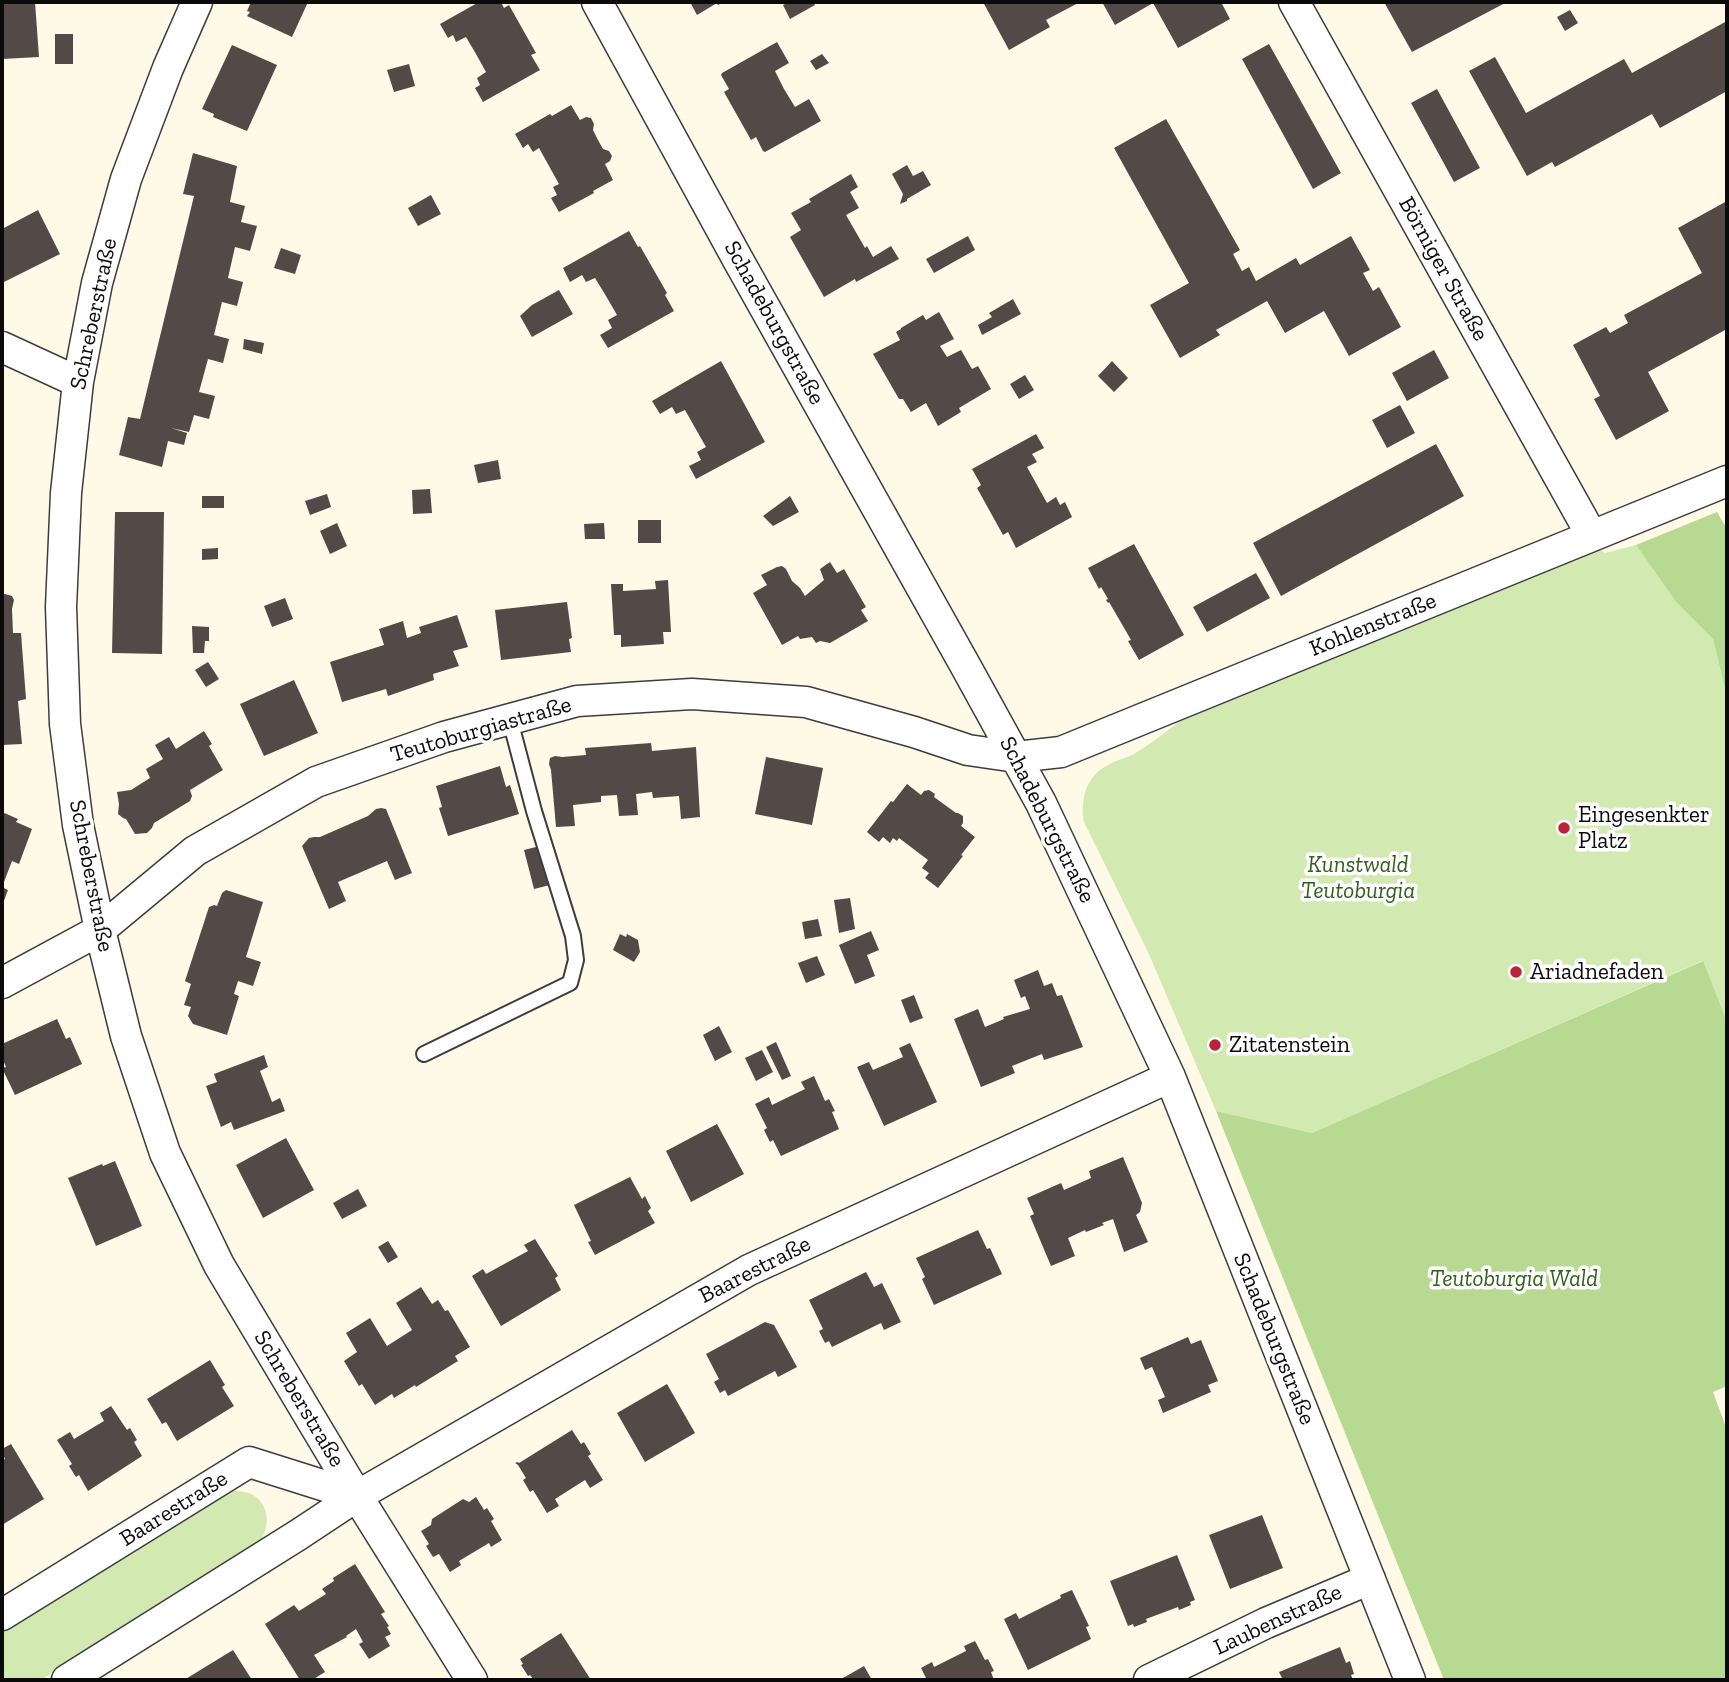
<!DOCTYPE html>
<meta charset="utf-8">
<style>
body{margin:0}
#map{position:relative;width:1729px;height:1682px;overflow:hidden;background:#fff9e7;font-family:"Zilla Slab",serif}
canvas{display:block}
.frame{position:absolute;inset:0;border:4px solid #0a0a0a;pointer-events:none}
</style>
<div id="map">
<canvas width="1729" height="1682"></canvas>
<div class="frame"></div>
</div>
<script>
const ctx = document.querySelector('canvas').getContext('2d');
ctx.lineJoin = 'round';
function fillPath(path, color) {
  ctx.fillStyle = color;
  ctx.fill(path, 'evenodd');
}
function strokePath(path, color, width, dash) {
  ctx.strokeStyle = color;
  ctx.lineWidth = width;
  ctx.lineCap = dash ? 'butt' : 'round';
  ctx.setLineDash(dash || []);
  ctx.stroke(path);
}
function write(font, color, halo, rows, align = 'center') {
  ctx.font = font + ' "Zilla Slab",serif';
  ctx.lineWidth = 7;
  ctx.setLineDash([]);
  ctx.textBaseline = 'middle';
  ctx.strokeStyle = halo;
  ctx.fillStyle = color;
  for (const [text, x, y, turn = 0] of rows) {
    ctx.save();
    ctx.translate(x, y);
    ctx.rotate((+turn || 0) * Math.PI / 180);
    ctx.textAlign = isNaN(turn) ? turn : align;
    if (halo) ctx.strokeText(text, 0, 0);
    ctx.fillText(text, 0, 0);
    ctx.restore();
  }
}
const green = new Path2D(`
 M1636 545 1676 602 1713 639 1727 697V1022L1702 961 1312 1133 1216 1111 1148 952 1084 822C1080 799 1086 776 1108 765 1116 760 1126 758 1134 754 1151 744 1168 730 1184 718L1597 548 1605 553Z
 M229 1491C238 1491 249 1491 256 1497 271 1509 268 1529 260 1543L41 1680H2V1631Z`);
const forest = new Path2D(`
 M1717 512 1727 529V697L1713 639 1676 602 1636 545Z
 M1703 961 1727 1022V1386L1713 1392 1727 1430V1680H1444L1216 1111 1312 1133Z`);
const building = new Path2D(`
 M2 2H35L39 57 2 59Z
 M251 2H308L292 37 247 16 250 12 247 11Z
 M479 2H501L504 8 509 5 536 53 531 55 540 70 483 102 475 88 480 85 477 78 486 72 476 54 466 37 456 42 453 35 448 38 440 24Z
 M690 2H724L718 5 717 3 697 15Z
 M789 2H813L815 5 790 19 783 5Z
 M983 2H1080L1046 20 1050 27 1009 50Z
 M1102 2H1221L1230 19 1178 48 1153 3 1115 25Z
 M1384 2H1507L1412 52Z
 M1570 10 1578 23 1565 31 1557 17Z
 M1727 21V91L1660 128 1652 114 1555 167 1552 162 1527 176 1469 71 1495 57 1526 113 1624 59 1632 73Z
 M55 34H73V64H55Z
 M777 42 789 63 775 71 784 89 795 107 809 99 821 121 765 152 763 151 756 137 751 140 724 92 729 89 721 75 722 73Z
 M1269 44 1341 173 1313 189 1242 59Z
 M232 45 277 65 247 131 213 117 214 114 202 109Z
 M822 54 829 63 816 70 810 61Z
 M409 64 415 86 394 92 387 70Z
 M1437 89 1480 168 1454 182 1411 103Z
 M571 105 580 120 586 117 591 118 594 124 593 130 598 140 603 149 609 151 612 156 610 161 605 164 613 180 593 191 594 193 559 212 551 198 557 195 553 187 559 184 539 148 533 152 528 144 523 148 515 134 550 114 552 116Z
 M1166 119 1240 250 1233 254 1242 271 1249 267 1256 281 1296 258 1300 265 1351 236 1370 270 1363 273 1373 291 1379 287 1401 327 1349 356 1324 311 1285 333 1267 301 1216 330 1220 335 1180 358 1150 305 1189 283 1114 148Z
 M193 153 237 166 230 202 245 206 241 222 257 226 250 251 235 247 228 278 243 282 237 306 222 302 214 335 229 339 223 363 208 359 199 392 215 396 209 419 194 415 189 432 171 428 187 433 184 445 168 441 162 467 119 455 128 417 140 419 194 196 183 194Z
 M907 165 913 176 923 171 931 185 907 199V201L900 204 903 194 892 174Z
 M851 174 858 187 850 192 859 208 846 215 865 248 867 246 873 257 891 246 899 259 856 282 855 279 824 297 790 237 801 230 791 213 811 202 809 199Z
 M431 195 441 214 418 226 408 208Z
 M1727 201V329L1648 372 1669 411 1616 440 1594 399 1600 396 1573 345 1606 327 1610 333 1628 323 1624 315 1702 273 1678 228Z
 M38 210 60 254 2 283V229Z
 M629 231 638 247 640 246 667 293 665 295 674 311 608 348 600 335 612 328 608 320 617 315 606 296 595 278 586 282 582 275 570 282 563 268Z
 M968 236 975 250 934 273 926 259Z
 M281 248 301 255 295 274 274 268Z
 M559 290 573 314 532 337 520 316 532 305Z
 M1013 299 1021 314 982 335 978 325 992 317 989 313Z
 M939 312 954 339 940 346 947 357 961 350 972 369 978 366 991 389 959 408 961 412 938 426 926 403 911 412 903 399H899L873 354 900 340 896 332 901 329V328L923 315 926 320Z
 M244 339 264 343 262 354 243 349Z
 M1434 350 1449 378 1407 401 1392 373Z
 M721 361 765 442 696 479 689 466 701 460 697 452 706 447 685 410 676 414 672 407 660 414 652 401Z
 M1112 361 1128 378 1114 392 1098 376Z
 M1025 375 1034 390 1019 399 1010 384Z
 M1400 405 1415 433 1387 448 1372 420Z
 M1036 434 1044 448 1032 454 1037 462 1027 467 1047 503 1056 497 1060 505 1065 502 1072 517 1016 548 1008 532 1003 535 977 488 981 485 972 469Z
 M1436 444 1464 496 1281 596 1253 543Z
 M498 460 501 479 478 483 474 465Z
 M430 489 432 513 413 514 412 490Z
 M327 494 331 507 310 515 305 501Z
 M202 496H224V508H202Z
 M790 496 799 512 773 526 763 516Z
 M115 512H164L162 654 112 653Z
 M638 520H661V543H638Z
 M337 523 347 546 330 554 320 531Z
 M604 523 605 539H585L584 524Z
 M1134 544 1184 635 1139 660 1128 641 1131 640 1123 626 1109 602 1108 603 1106 600 1108 599 1101 587 1099 589 1088 568Z
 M218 548V559L202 560V549Z
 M830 562 837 573 844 569 866 607 861 610 868 621 830 643 820 641 816 643 812 637 800 639 798 636 782 645 753 593 767 585 761 575 777 567 782 566 786 569 792 581 800 588 805 596 824 580 820 569Z
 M1256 573 1270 598 1207 632 1193 607Z
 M668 580 671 632H663L664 644 621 647V635H614L611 584H623V591L656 589 655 581Z
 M5 594 12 596 14 600 12 609 13 633H21L26 699 18 701 22 744 2 745V595Z
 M285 598 293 619 272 627 264 606Z
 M567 602 572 638 569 639 571 652 501 660 495 610Z
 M457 615 468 647 453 651 459 666 433 674 434 680 388 696 386 689 342 702 330 662 384 645 379 629 403 621 407 638 421 633 419 627Z
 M192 626 209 627V641H205L204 653H193Z
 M208 662 219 679 206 687 195 670Z
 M294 680 318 733 264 756 240 704Z
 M204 731 212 744 209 746 223 770 190 790 192 796 190 801 154 823 152 828 147 833 135 834 126 819 123 818 118 814 119 804 117 792 131 790 150 778 146 769 163 759 155 745 169 737 176 749Z
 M651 743 652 751 696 747 700 817 681 819 679 796 653 798 652 792 636 794 638 815 619 816 617 795 601 796V802L573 805 575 826 556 827 551 770 549 764 550 758 555 756 562 757 586 755 585 748Z
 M766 757 823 768 812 825 755 814Z
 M500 766 506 787 510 785 519 814 448 836 439 808 442 807 436 786Z
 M907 784 921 795 924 791 929 790 935 794 934 797 956 813H958L963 816V823L961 826 975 837 961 855 963 856 938 888 925 878 929 873 922 868 928 860 899 838 897 841 893 838 890 843 883 837 879 842 867 832 891 801 893 802Z
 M381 808 386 809 412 873 395 880 387 861 338 882 346 901 329 909 302 846 309 838 314 837H320L368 816 376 809Z
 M2 812 18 819 16 822 32 829 19 864 12 861 2 887 8 890 2 906Z
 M540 846 550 885 534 889 524 850Z
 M226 890 263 902 246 957 261 962 253 986 238 981 234 994 239 996 227 1035 193 1024 188 1016 191 1007 184 1005 191 984 185 981 209 907 214 905 217 906 222 893Z
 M850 898 855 929 839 933 834 900Z
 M818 919 822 936 805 939 802 922Z
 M871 931 879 950 867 955 875 976 855 984 839 945Z
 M620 934 626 937 627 934 638 940 640 952 634 962 613 950Z
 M817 956 825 975 806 983 798 963Z
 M1038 970 1044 986 1052 983 1057 996 1062 995 1083 1047 1044 1060 1042 1054 1012 1066 1015 1073 981 1087 954 1019 978 1009 985 1027 1004 1019 1003 1017 1030 1009 1025 996 1021 998 1014 980Z
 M914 995 923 1018 910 1023 901 1000Z
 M57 1019 66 1039 70 1037 82 1064 15 1095 2 1068 6 1067 2 1058V1044Z
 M719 1026 732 1052 715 1061 703 1035Z
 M776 1042 791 1076 782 1080 766 1047Z
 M910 1043 937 1102 884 1126 857 1067 869 1062 873 1070 903 1057 899 1048Z
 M762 1050 773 1072 756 1081 745 1058Z
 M264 1055 268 1067 260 1071 272 1102 280 1098 285 1111 234 1130 231 1122 221 1127 206 1086 217 1082 214 1074Z
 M814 1076 825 1101 829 1099 835 1111 832 1112 839 1129 781 1156 773 1140 770 1142 764 1130 767 1128 755 1104 769 1097 772 1105 805 1089 801 1082Z
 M717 1124 744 1174 691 1202 666 1151Z
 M286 1138 314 1190 263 1218 236 1165Z
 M1123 1157 1142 1203 1140 1212 1136 1215 1148 1242 1124 1252 1113 1219 1102 1223 1104 1225 1086 1232 1085 1230 1068 1238 1075 1256 1051 1266 1030 1216 1034 1214 1027 1198 1061 1183 1064 1190 1091 1178 1089 1171Z
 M115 1161 142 1226 96 1246 68 1178 102 1164 103 1166Z
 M630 1177 642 1199 645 1196 651 1208 648 1211 655 1223 595 1255 588 1242 591 1241 574 1205Z
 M358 1189 367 1206 342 1219 333 1203Z
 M978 1230 987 1249 990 1248 1002 1274 934 1305 922 1279 925 1277 916 1258Z
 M535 1239 558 1276 555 1278 561 1290 501 1326 472 1276 483 1269 486 1274 528 1251 524 1245Z
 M388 1241 398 1257 388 1263 378 1247Z
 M866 1272 874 1287 882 1283 901 1322 884 1330 881 1323 832 1347 829 1341 825 1343 819 1331 823 1329 809 1300Z
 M421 1287 432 1304 438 1300 445 1311 448 1310 470 1347 455 1356 458 1361 416 1387 415 1385 394 1398 392 1394 375 1405 362 1384 359 1386 344 1361 357 1352 346 1333 370 1318 387 1346 412 1330 396 1303Z
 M765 1322 774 1325 797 1367 778 1377 775 1371 728 1396 725 1390 720 1393 714 1382 719 1379 706 1354Z
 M1188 1337 1191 1344 1201 1340 1218 1381 1208 1385 1211 1392 1163 1413 1158 1400 1165 1397 1152 1367 1145 1370 1140 1358Z
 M210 1360 225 1385 222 1387 234 1406 177 1441 166 1422 162 1424 147 1399Z
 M667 1384 695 1433 645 1462 617 1413Z
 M111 1406 127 1430 130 1428 137 1440 134 1442 142 1456 88 1491 79 1475 76 1477 69 1466 72 1464 57 1440 70 1432 74 1439 104 1421 100 1413Z
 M572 1430 581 1444 584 1442 591 1454 588 1456 603 1480 590 1488 585 1480 555 1499 559 1506 547 1513 533 1490 530 1492 523 1480 526 1478 518 1465 515 1463 518 1462 519 1463Z
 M11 1444 44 1499 2 1525V1460L5 1459 2 1453V1449Z
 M476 1497 484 1510 487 1508 494 1519 491 1521 502 1540 491 1547 489 1543 459 1561 461 1565 450 1572 439 1554 433 1557 426 1546 429 1544 421 1531 431 1525 432 1519 463 1499 469 1502Z
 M1262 1515 1283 1568 1230 1589 1209 1535Z
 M1177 1555 1195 1600 1190 1602 1191 1605 1179 1610 1178 1607 1146 1619 1147 1622 1134 1627 1133 1624 1128 1626 1110 1581Z
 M355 1564 385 1612 381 1614 389 1626 387 1627 391 1634 385 1637 390 1646 369 1659 359 1644 363 1642 356 1629 346 1636 347 1637 314 1655 325 1672 312 1680H300L265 1624 294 1605 299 1611 326 1594 322 1589 334 1581 333 1578Z
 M1072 1590 1089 1626 1086 1627 1091 1639 1028 1670 1004 1619 1016 1613 1019 1619 1061 1598 1060 1595Z
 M561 1633 591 1680H534L530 1675 528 1676 521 1665 523 1664 520 1659Z
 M975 1641 985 1660 988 1659 994 1671 991 1672 994 1680H927L921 1668 932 1662 934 1667 966 1651 964 1646Z
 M1340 1647 1346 1663 1350 1661 1354 1674 1351 1675 1353 1680H1283L1279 1672Z
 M233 1650 252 1680H184Z
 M864 1666 872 1680H844L843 1678Z`);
const service = new Path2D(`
 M424 1054 570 983 576 960 573 936 534 811 510 720`);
const minor = new Path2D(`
 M197 2 168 68 126 179 97 283 78 382 66 493 61 607 65 724 78 825 100 930 126 1036 165 1153 219 1265 357 1496 472 1680
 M597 2 737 258 965 665 1041 803 1170 1077 1410 1680
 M1294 2 1592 536
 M2 347 78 382
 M2 983 100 930 195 851 316 782 444 737 577 701 692 694 806 702 914 732 968 750 1016 757 1061 752 1727 481
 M2 1615 249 1462 357 1496
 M67 1680 298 1535 357 1496 749 1270 1170 1077
 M1149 1680 1266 1623 1370 1579`);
const markers = [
 [1564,828,7,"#bb2235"],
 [1516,972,7,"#bb2235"],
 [1215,1045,7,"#bb2235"]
];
const streetNames = [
 ["Börniger Straße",1443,269,61],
 ["Schreberstraße",94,314,-78],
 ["Schadeburgstraße",774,323,61],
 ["Kohlenstraße",1373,625,-22],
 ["Teutoburgiastraße",481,730,-16],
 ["Schadeburgstraße",1047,820,63],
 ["Schreberstraße",91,876,79],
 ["Baarestraße",755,1270,-27],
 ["Schadeburgstraße",1274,1339,68],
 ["Schreberstraße",299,1399,59],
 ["Baarestraße",174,1509,-32],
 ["Laubenstraße",1278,1620,-25]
];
const poiNames = [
 ["Eingesenkter",1578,815],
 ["Platz",1578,841],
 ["Ariadnefaden",1530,972],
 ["Zitatenstein",1229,1045]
];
const parkNames = [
 ["Kunstwald",1358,865],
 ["Teutoburgia",1358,891],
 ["Teutoburgia Wald",1514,1279]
];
fillPath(green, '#d3e9b2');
fillPath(forest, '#b7d991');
fillPath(building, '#534a47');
strokePath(service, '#3d3d3d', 18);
strokePath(minor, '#3d3d3d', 33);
strokePath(service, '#fff', 14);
strokePath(minor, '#fff', 30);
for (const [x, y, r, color] of markers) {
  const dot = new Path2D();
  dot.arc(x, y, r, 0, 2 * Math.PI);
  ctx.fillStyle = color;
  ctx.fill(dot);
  strokePath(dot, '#fff', 2.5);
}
write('23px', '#0a0a0a', '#fff', streetNames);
write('23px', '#0a0a0a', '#fff', poiNames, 'left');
write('italic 23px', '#2f611b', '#fff', parkNames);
</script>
